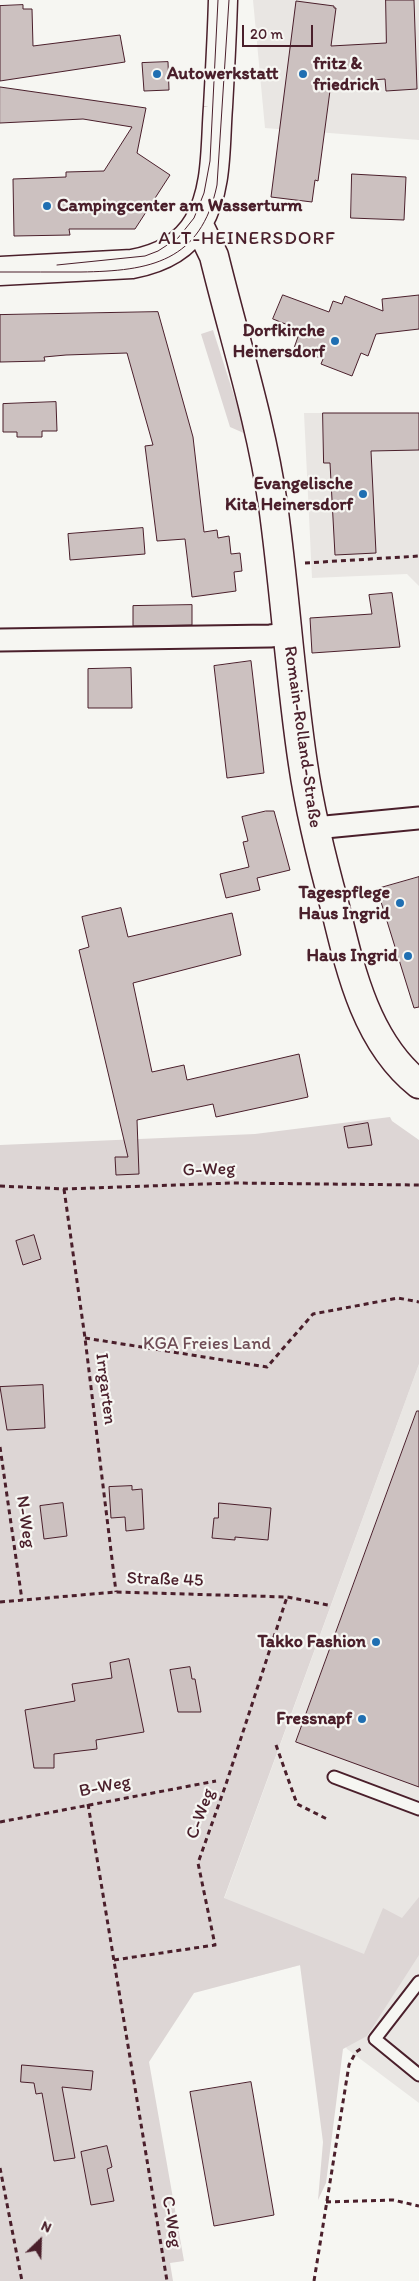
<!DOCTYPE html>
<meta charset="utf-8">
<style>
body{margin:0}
#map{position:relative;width:419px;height:2281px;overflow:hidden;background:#f6f6f2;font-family:Itim,sans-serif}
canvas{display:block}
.north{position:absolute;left:15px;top:2216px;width:50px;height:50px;-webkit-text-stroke:4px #f6f6f2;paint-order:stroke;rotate:24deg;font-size:14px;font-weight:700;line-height:20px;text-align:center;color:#4a1f2b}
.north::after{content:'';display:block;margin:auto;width:18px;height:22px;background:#4a1f2b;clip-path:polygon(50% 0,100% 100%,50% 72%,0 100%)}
.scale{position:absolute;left:242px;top:25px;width:71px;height:22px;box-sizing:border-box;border:2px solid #4a1f2b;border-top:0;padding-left:6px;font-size:15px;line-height:18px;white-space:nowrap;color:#4a1f2b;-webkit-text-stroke:4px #f6f6f2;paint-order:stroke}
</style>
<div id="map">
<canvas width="419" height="2281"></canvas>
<div class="north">N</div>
<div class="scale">20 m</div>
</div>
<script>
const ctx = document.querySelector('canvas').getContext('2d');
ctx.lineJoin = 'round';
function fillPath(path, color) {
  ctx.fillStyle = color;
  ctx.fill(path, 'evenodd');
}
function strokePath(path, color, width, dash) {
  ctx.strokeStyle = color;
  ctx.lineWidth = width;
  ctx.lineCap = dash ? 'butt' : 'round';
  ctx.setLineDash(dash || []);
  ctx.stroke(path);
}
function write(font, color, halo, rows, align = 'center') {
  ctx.font = font + ' Itim,sans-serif';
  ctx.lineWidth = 4.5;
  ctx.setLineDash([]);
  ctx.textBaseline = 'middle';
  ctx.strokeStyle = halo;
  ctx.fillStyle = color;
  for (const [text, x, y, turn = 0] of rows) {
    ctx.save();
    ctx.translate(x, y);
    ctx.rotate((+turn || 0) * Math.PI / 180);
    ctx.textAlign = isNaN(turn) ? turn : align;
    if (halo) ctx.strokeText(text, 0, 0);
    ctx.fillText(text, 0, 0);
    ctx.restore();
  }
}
const built = new Path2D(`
 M253 0H419V140L265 128Z
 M304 413H419V586L407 574 312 578Z
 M419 1364V2103L347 2049 301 1965 228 1984 224 1899Z`);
const green = new Path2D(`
 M213 330 245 430 246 434 230 427 201 334Z
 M390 1117 392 1121 419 1140V1364L224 1898 364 1954 383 1908 402 1918 419 1897V1955L367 2036 343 2049 326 2183 318 2200 323 2142 300 1965 194 1993 149 2062 184 2261 170 2263 173 2281H0V1145L255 1134Z`);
const building = new Path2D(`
 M386 0H414L417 89 386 91 385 79 331 83 318 181 315 180 312 202 271 197 296 1 334 6V8H336L331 46 386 43Z
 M23 5V9H32L33 46 120 35 125 62 0 81V6Z
 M168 62 169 90 144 91 142 63Z
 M0 87 146 108 137 153 170 175 135 229H69L70 235 14 236 13 179 66 177V172L104 171 132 127 83 119 0 123Z
 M352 174 406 177 404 220 351 218Z
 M283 295 329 312 333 301 342 304 345 296 383 311 382 299 419 295V329L376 334 368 356 361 353 352 376 321 364 323 359 294 348 299 334 287 329 288 325 273 319Z
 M158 312 193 437 204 532 217 530 218 538 229 536 231 554 240 553 242 571 234 572 236 591 192 597 185 539 157 541 145 446 153 445 127 353 66 355 44 357 45 361 0 362V315Z
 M56 402 57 431H42V437H17V432H3V404Z
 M323 413H419V450L371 451 376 553 335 555 330 463H324Z
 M143 528 145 554 70 560 68 534Z
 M392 593 400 647 312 653 310 618 372 614 369 595Z
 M192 605V625L133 626V606Z
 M251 661 264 773 227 778 214 666Z
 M131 668 132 708H88V669Z
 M266 811H274L290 870 257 878 260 890 226 898 220 874 249 867 243 842 248 841 242 817Z
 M419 877V1007L414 1008 377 889Z
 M121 908 128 937 232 913 241 955 133 983 152 1072 184 1065 187 1080 299 1054 308 1097 216 1117 213 1104 137 1120 139 1174 116 1175 115 1157H128L79 950 89 947 82 917Z
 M368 1123 372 1145 348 1148 344 1127Z
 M34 1235 41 1259 23 1265 16 1241Z
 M43 1385 45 1428 7 1430 0 1387Z
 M417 1411H419V1787L296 1742Z
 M132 1486V1490L142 1489 144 1529 126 1531 125 1517 111 1518 109 1487Z
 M63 1503 67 1536 44 1539 40 1506Z
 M219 1503 271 1508 268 1540 235 1537V1540L212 1538 214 1518H218Z
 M129 1659 144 1732 96 1740 97 1749 54 1754V1768H34L25 1710 75 1701 72 1684 112 1678 110 1663Z
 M190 1667 192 1679H195L201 1712H178L170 1670Z
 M22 2065 93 2071 91 2090 62 2087 75 2158 54 2161 42 2093 36 2094 34 2083 21 2082Z
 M251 2082 274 2215 214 2226 190 2092Z
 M107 2146 112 2167 107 2169 114 2201 91 2205 81 2152Z`);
const path = new Path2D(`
 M305 563 419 556
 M0 1186 64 1189 232 1183 419 1185
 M64 1189 85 1338 116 1592
 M85 1338 267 1367 313 1314 398 1298 419 1302
 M0 1447 22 1600
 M0 1602 116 1592 287 1597 328 1605
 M276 1745 297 1804 327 1819
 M88 1804 167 2281
 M0 1822 216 1781
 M114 1960 215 1945 198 1863 226 1784 287 1597
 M0 2168 22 2281
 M326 2202 393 2200 419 2206
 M314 2281 349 2065 356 2052 362 2048`);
const lane = new Path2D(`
 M334 1777 419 1809
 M419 1982 375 2039 419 2075`);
const street = new Path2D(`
 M0 640 270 636 287 634
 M315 828 419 818`);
const secondary = new Path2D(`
 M198 223 214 256C234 338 261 421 273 505 285 591 290 678 303 764 310 812 322 860 335 907 350 969 366 1042 419 1084
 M0 271 132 264C159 259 184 247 198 223 218 189 215 145 218 107 220 71 222 36 223 0`);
const tram = new Path2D(`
 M57 265 145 256 158 251 178 238 194 218 204 193 210 161 218 0
 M0 272C27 272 54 272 81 272 150 271 201 262 217 185L229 0`);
const markers = [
 [157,74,5,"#1f6fb2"],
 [303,74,5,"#1f6fb2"],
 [47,206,5,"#1f6fb2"],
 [335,341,5,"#1f6fb2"],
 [363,494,5,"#1f6fb2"],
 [400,903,5,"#1f6fb2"],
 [408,956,5,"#1f6fb2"],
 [376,1642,5,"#1f6fb2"],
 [362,1719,5,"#1f6fb2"]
];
const poiNames = [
 ["fritz &",313,64,"left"],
 ["friedrich",313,85,"left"],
 ["Autowerkstatt",167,74,"left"],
 ["Campingcenter am Wasserturm",57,206,"left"],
 ["Dorfkirche",325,331],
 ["Heinersdorf",325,352],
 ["Evangelische",353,484],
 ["Kita Heinersdorf",353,505],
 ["Tagespflege",390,893],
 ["Haus Ingrid",390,914],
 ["Haus Ingrid",398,956],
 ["Takko Fashion",366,1642],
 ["Fressnapf",352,1719]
];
const streetNames = [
 ["Romain-Rolland-Straße",302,737,82],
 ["G-Weg",209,1170,-2],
 ["Irrgarten",105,1389,83],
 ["N-Weg",25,1522,82],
 ["Straße 45",165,1580,2],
 ["B-Weg",105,1787,-11],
 ["C-Weg",201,1814,-70],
 ["C-Weg",171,2222,81]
];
const parkNames = [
 ["KGA Freies Land",207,1344]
];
const neighbourhoodNames = [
 ["ALT-HEINERSDORF",247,239]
];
fillPath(built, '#e9e6e3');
fillPath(green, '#ddd6d5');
fillPath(building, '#ccc1c0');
strokePath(building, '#4a1f2b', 1);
strokePath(lane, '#4a1f2b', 15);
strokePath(street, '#4a1f2b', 25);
strokePath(secondary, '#4a1f2b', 31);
strokePath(path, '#4a1f2b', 3, [5, 4]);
strokePath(lane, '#f6f6f2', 11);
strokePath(street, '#f6f6f2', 21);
strokePath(secondary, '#f6f6f2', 28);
strokePath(tram, '#4a1f2b', 1);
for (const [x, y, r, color] of markers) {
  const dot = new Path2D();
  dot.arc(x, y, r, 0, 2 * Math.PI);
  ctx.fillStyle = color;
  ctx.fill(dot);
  strokePath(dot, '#f6f6f2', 2);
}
write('bold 18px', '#4a1f2b', '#f6f6f2', poiNames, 'right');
write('18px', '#4a1f2b', '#f6f6f2', streetNames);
write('18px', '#6f4d56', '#f6f6f2', parkNames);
ctx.letterSpacing = '1px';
write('19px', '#4a1f2b', '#f6f6f2', neighbourhoodNames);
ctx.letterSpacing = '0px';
</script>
